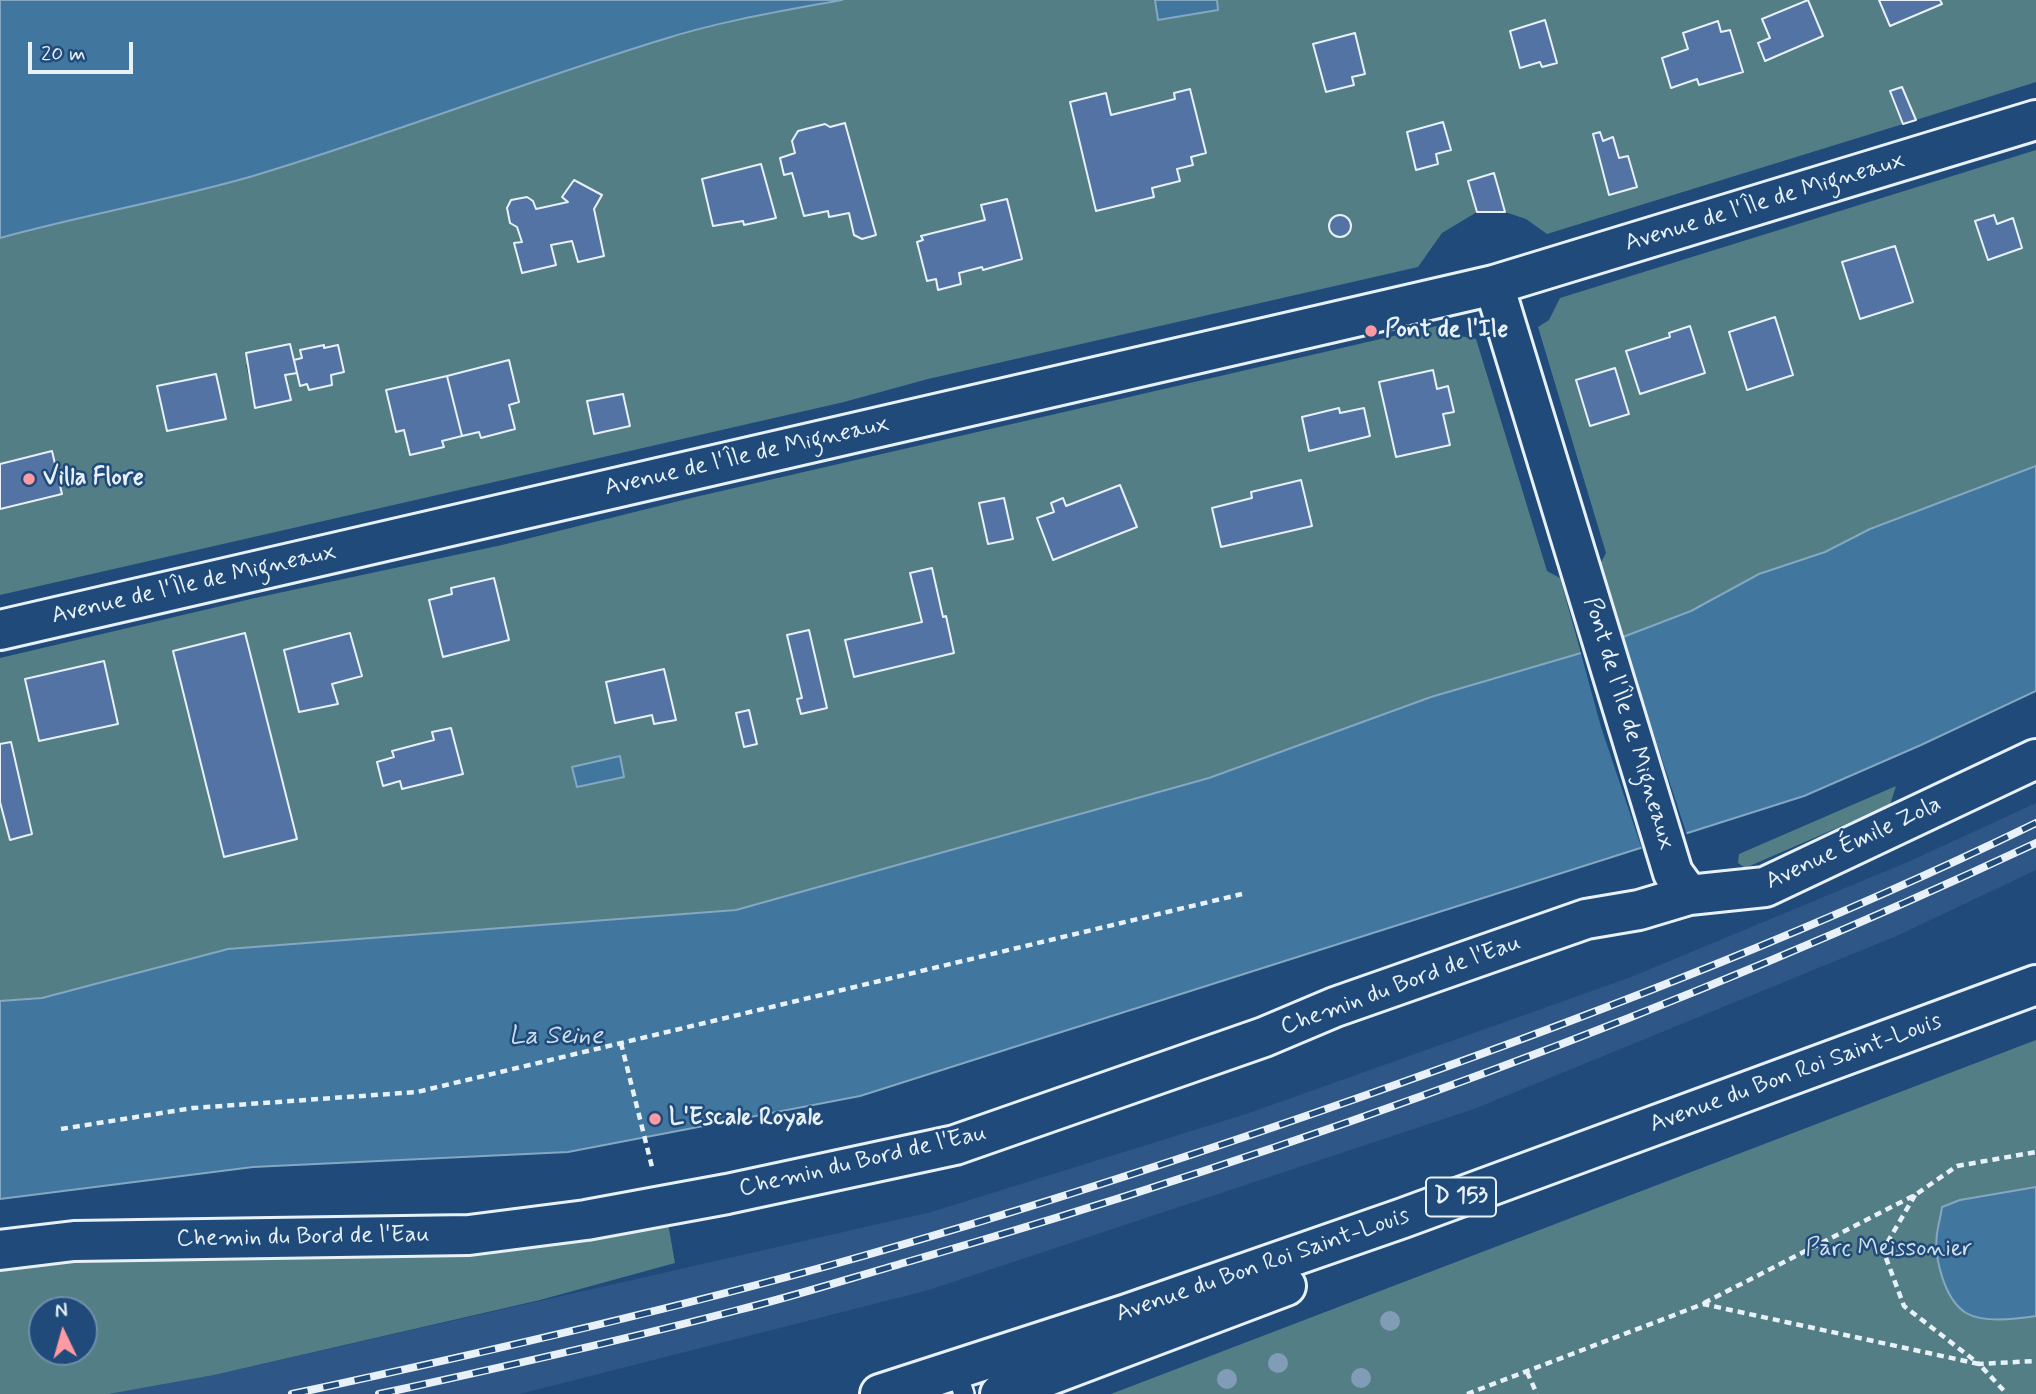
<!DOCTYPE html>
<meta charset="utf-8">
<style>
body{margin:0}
#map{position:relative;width:2036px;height:1394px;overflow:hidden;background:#1f4a7a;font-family:Mynerve,sans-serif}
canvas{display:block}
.north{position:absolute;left:28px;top:1296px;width:70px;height:70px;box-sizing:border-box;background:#1f4a7a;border:2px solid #6f8dac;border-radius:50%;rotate:355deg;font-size:19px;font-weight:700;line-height:28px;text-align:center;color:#e8f1f8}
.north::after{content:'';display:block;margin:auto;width:24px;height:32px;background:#ff9aa2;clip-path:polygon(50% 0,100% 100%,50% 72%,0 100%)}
.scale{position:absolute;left:28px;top:42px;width:105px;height:32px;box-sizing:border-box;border:4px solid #e8f1f8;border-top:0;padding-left:9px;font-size:21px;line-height:24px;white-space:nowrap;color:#e8f1f8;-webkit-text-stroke:5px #1f4a7a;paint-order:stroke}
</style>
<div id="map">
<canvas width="2036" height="1394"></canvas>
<div class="north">N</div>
<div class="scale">20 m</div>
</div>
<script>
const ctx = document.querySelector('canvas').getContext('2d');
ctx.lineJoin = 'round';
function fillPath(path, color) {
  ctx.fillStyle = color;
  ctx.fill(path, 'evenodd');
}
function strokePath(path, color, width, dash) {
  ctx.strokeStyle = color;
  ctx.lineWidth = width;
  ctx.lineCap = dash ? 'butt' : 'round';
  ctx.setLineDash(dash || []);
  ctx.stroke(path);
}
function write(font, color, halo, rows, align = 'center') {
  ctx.font = font + ' Mynerve,sans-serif';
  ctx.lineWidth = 5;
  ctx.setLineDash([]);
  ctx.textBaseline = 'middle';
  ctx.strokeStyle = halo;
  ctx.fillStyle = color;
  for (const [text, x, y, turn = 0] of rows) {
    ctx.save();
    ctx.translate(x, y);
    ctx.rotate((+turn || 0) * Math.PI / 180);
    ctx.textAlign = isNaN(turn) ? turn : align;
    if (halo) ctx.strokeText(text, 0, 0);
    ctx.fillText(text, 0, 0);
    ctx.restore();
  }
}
const built = new Path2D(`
 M2036 803V870L1899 935 1474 1109 929 1290 520 1394H109L214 1375 931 1212 1249 1113 1631 977 1910 861Z`);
const green = new Path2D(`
 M842 0H1879L1941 3 1940 0H2036V82L1916 120 1901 87 1890 92 1903 124 1547 234 1526 219 1505 212 1493 173 1469 181 1477 212 1442 233 1418 267 928 379 844 402 0 595V238C84 215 170 200 253 176 390 135 524 82 661 40 720 21 782 11 842 0ZM1355 33 1365 74 1352 77 1353 85 1326 92 1313 44ZM1443 123 1450 150 1436 154 1416 170 1407 132ZM1600 132 1603 141 1613 138 1619 158 1628 156 1637 187 1609 195 1593 134ZM289 344 294 360 302 358 301 350 323 345 324 348 338 345 344 371 331 375 332 385 309 390 307 384 300 385 297 373 285 375 290 400 255 407 246 365 248 364 246 353ZM509 361 519 402 509 405 515 429 481 438 479 432 442 441 443 446 409 454 404 430 396 432 386 390ZM216 374 226 419 167 431 157 386Z
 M2036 150V466L1870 529 1825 552 1759 574 1691 611 1622 638 1599 566 1606 553 1538 327 1549 320 1560 298ZM1615 368 1629 414 1590 426 1576 380Z
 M1437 326 1450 334 1476 339 1547 571 1560 578 1581 653 1431 697 1209 778 736 910 228 949 42 998 0 1001V802L10 840 32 834 11 742 0 744V658L255 598 502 545 691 498ZM1338 408 1340 413 1364 408 1370 436 1309 450 1302 417ZM104 662 118 724 39 741 25 679Z
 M1896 786 1890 805 1745 868 1738 863 1739 854Z
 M2036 1040V1394H1111Z
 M668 1223 675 1263 540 1300 214 1375 109 1394H0V1257ZM42 1310H84V1352H42Z`);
const water = new Path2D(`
 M0 0H842C782 11 720 21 661 40 524 82 390 135 253 176 170 200 84 215 0 238Z
 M1155 0H1217L1218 10 1158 20Z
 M2036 466V691L1921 745 1804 796 860 1096 568 1152 253 1167 0 1199V1001L42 998 228 949 736 910 1209 778 1431 697 1581 653 1691 611 1759 574 1825 552 1870 529Z
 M620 756 624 777 577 787 572 767Z
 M2036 1187V1316C2017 1319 1983 1323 1966 1313 1944 1299 1934 1257 1937 1234 1938 1225 1941 1216 1942 1207L1960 1200Z`);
const pier = new Path2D(`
 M1621 635 1688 838 1643 852 1601 727 1580 650Z`);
const building = new Path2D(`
 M1808 0 1823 36 1765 61 1758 43 1770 38 1762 19Z
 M1879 0H1940L1942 4 1890 26Z
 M1545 20 1557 63 1542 67 1540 62 1520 68 1510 31Z
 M1718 21 1721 32 1730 30 1743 72 1699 85 1697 79 1671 88 1662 58 1688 49 1683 33Z
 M1355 33 1365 74 1352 77 1354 85 1326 92 1313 44Z
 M1902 87 1916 120 1903 124 1890 91Z
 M1190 89 1206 153 1191 157 1193 165 1177 169 1180 181 1152 188 1154 197 1096 211 1070 102 1106 93 1111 115 1175 99 1174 93Z
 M1443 122 1451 150 1436 154 1438 164 1416 170 1407 132Z
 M845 123 876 235 862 239 854 235 849 213 829 217 828 211 804 216 792 173 784 175 780 158 795 153 792 141 798 131 825 124 830 127Z
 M1600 132 1603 141 1613 137 1619 158 1628 156 1637 187 1609 195 1593 134Z
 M761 164 776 218 744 225 743 221 713 226 702 179Z
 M1494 173 1505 212H1477L1468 181Z
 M574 180 602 195 594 209 604 256 578 262 572 241 551 245 556 265 522 273 514 243 522 242 517 227 510 223 507 208 511 200 527 197 533 201 536 209 568 202 562 197Z
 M1007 199 1022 259 983 270 982 267 959 273 961 284 938 290 936 279 927 281 917 242 923 240 921 236 985 220 981 205Z
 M1994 215 1997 224 2013 218 2022 248 1988 260 1975 221Z
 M1329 226a11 11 0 1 1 22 0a11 11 0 1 1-22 0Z
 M1895 246 1913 302 1860 319 1842 262Z
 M1775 317 1793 375 1747 390 1729 332Z
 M1690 326 1705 373 1640 394 1626 351 1670 337 1669 333Z
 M290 344 297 373 285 375 291 400 255 408 246 353Z
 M324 345V348L338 345 344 372 331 375 332 385 309 390 307 384 300 386 294 360 302 358 300 350Z
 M509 360 519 402 509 405 515 429 481 438 479 432 462 436 447 376Z
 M1615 368 1629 414 1590 426 1576 380Z
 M1433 370 1437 389 1448 386 1454 412 1443 414 1450 445 1396 457 1379 382Z
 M216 374 226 419 167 431 157 386Z
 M447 376 462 436 442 441 444 447 410 455 404 430 396 432 386 390Z
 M623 394 630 426 594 434 587 401Z
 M1339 408 1340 413 1364 408 1370 436 1309 451 1302 417Z
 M52 451 62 494 0 509V464Z
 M1301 480 1312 526 1221 547 1212 508 1252 498 1251 492Z
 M1120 485 1137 527 1053 560 1037 518 1054 512 1051 503 1063 498 1066 506Z
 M1004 498 1013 539 988 544 979 503Z
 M932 568 943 617 946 616 954 653 854 677 845 640 922 622 910 573Z
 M494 578 509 640 443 657 429 600 452 594 451 588Z
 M809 630 827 708 801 714 797 699 802 698 787 635Z
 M245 633 297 839 224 857 173 651Z
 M350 633 362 676 332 684 338 704 299 712 284 650Z
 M104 661 118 724 39 741 25 679Z
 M664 669 676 720 654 724 652 715 615 723 606 682Z
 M749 710 757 744 744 747 736 713Z
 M451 728 463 774 402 789 400 781 383 786 377 762 394 757 392 751 434 740 432 732Z
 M11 742 32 834 10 840 0 802V744Z`);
const path = new Path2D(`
 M621 1043 653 1171
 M61 1129 193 1108 417 1092 1242 894
 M1915 1195 1883 1250 1904 1306 1979 1364 2036 1361
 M1704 1303 1915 1195 1957 1166 2036 1152
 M1527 1372 1537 1394
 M1467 1394 1703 1304 1979 1364 2007 1394`);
const lane = new Path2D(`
 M956 1370 964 1394`);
const street = new Path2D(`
 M1494 285 1673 873 1689 895 1765 887 2036 759
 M0 630 1494 285 2036 120
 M0 1250 74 1241 469 1235 586 1220 727 1194 955 1145 1264 1037 1335 1007 1586 919 1639 910 1689 895`);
const primary = new Path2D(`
 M880 1394 1127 1314 1403 1218 2036 985
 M1000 1394 1286 1286`);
const rail = new Path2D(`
 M292 1394C473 1355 653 1314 831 1265 1021 1212 1208 1151 1395 1085 1612 1008 1828 924 2036 823
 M379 1394C499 1368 619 1341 738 1310 795 1296 851 1278 907 1262 1294 1151 1672 1013 2036 843`);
const trees = [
 [1390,1321],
 [1278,1363],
 [1361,1378],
 [1227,1379]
];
const markers = [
 [1371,331,7,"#ff9aa2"],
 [29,479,7,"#ff9aa2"],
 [655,1119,7,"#ff9aa2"]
];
const shields = [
 [1461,1197,70]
];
const shieldNames = [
 ["D 153",1461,1197]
];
const streetNames = [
 ["Avenue de l'Île de Migneaux",1765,203,-17],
 ["Avenue de l'Île de Migneaux",747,457,-13],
 ["Avenue de l'Île de Migneaux",194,585,-13],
 ["Pont de l'Île de Migneaux",1628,724,73],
 ["Avenue Émile Zola",1854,844,-25],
 ["Chemin du Bord de l'Eau",1401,986,-20],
 ["Avenue du Bon Roi Saint-Louis",1796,1074,-20],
 ["Chemin du Bord de l'Eau",863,1162,-13],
 ["Chemin du Bord de l'Eau",303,1238,-1],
 ["Avenue du Bon Roi Saint-Louis",1263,1266,-19]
];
const poiNames = [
 ["Pont de l'Ile",1385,331],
 ["Villa Flore",43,479],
 ["L'Escale Royale",669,1119]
];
const parkNames = [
 ["Parc Meissonier",1889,1250]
];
const waterNames = [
 ["La Seine",556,1038]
];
fillPath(built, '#2e5686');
fillPath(green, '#547e85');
fillPath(water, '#41769e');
strokePath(water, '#84a7c2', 2);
fillPath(pier, '#1f4a7a');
fillPath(building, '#5273a3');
strokePath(building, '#e8f1f8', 2);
strokePath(lane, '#e8f1f8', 24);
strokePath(street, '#e8f1f8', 44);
strokePath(primary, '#e8f1f8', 44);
strokePath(path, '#e8f1f8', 4.5, [7, 5]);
strokePath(lane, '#1f4a7a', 19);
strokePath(street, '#1f4a7a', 38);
strokePath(primary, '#1f4a7a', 38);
strokePath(rail, '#e8f1f8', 8);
strokePath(rail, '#1f4a7a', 5, [16]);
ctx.fillStyle = '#819cb6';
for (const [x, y] of trees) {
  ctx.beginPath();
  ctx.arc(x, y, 10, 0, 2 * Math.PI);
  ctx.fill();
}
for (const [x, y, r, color] of markers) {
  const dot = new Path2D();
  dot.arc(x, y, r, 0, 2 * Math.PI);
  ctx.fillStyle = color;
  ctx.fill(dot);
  strokePath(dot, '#1f4a7a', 2.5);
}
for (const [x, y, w] of shields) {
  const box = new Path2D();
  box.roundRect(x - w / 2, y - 19.5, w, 39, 5);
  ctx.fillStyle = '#1f4a7a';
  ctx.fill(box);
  strokePath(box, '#e8f1f8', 2);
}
write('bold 23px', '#e8f1f8', null, shieldNames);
write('24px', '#e8f1f8', '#1f4a7a', streetNames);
write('bold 24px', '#e8f1f8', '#1f4a7a', poiNames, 'left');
write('24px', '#d2e0e7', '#1f4a7a', parkNames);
write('italic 26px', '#cfdfea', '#1f4a7a', waterNames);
</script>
